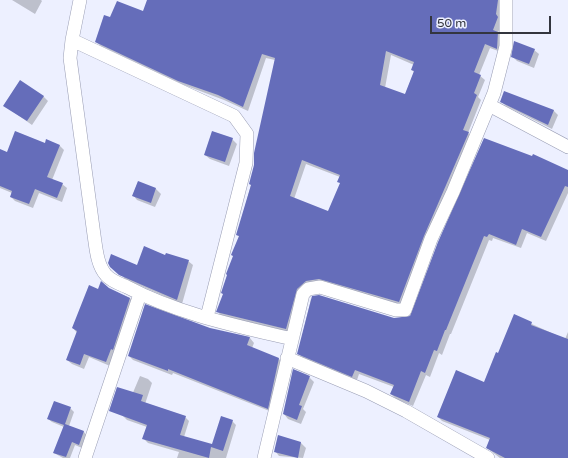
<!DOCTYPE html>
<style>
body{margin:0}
#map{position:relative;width:568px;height:458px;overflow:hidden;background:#edf0ff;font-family:"Varela Round",sans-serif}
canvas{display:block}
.scale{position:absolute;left:430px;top:16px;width:121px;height:18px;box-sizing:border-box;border:2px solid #33353e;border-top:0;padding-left:5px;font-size:12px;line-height:14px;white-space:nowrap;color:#33353e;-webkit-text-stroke:3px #edf0ff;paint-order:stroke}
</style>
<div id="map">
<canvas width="568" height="458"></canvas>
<div class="scale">50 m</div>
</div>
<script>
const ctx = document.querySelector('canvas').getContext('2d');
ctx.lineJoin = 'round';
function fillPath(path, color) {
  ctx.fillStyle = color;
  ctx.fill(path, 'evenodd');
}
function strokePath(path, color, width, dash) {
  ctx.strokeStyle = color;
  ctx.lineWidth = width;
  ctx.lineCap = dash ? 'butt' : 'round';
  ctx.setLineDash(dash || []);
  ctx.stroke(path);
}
const shadow = new Path2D(`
 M12 0H41L42 1 35 14Z
 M148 0H504L502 22 498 33 502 37 501 52 490 48 479 75 485 80 478 97 481 100 468 133 473 138 404 306 311 285 291 333 222 317 218 312 240 237 237 235 251 185 275 60 266 58 248 111 224 100 184 85 101 46 96 42 111 19 144 12ZM391 55 414 65 412 70 414 72 405 95 385 88ZM306 164 340 177 341 183 329 213 294 199Z
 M534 50 539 54 534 68 517 61 513 57Z
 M43 96 48 101 32 125 5 106Z
 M501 101 553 110 558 115 552 129 506 106Z
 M232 139 237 144 229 166 210 159 205 155Z
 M47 141 60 146 64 150 52 180 62 184 67 188 62 202 39 193 33 208 15 201 11 197 12 193 0 188V155L46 144Z
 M568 171V193L546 241 527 233 521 248 493 238 492 241 489 240 451 334H450L442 355 439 353 430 377 426 375 413 406 396 399 391 394 394 387 359 374 357 380 303 358 298 353 311 299 319 296 394 319 411 317 439 242Z
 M138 182 156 189 161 194 155 207 137 200 133 195Z
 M166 256 188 261 193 265 182 304 123 278 137 266Z
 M109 289 130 298 134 303 110 366 89 357 84 369 72 364 67 360 77 333 73 328Z
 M514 316 565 339 568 332V458H500L487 448 490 440 442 421 438 417 485 383 499 354Z
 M209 329 250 338 254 343 252 348 279 359 283 363 272 412 173 373 172 375 133 360 129 356Z
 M140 376 148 379 152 383 145 404 185 417 189 421 184 437 212 445 232 421 236 425 226 458H177L179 452 148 443 144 439 147 427 127 420 123 416Z
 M309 377 314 382 303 409 306 412 301 424 288 419 284 414Z
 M70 408 74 412 69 426 84 432 87 436 82 448 75 445 70 458H63L54 453 64 427 52 422 48 419Z
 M278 436 301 443 306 448 303 458 279 456 275 451Z`);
const building = new Path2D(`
 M147 0H498L496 14 498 17 493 30 498 32 497 49 485 44 474 72 481 75 474 93 477 95 463 130 469 132 424 236 399 302 319 279 306 281 297 289 286 329 216 312 223 294 221 293 227 275 226 274 233 256 231 255 239 236 236 235 251 185 249 184 254 165V153L275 58 262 54 243 107 218 95 178 81 95 42 104 15 110 17 117 1 143 11ZM386 51 414 62 411 70 414 71 405 94 380 85ZM302 160 340 175 337 182 340 183 328 211 290 196Z
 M514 41 535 49 529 64 511 57Z
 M20 80 44 96 27 121 3 106Z
 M504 91 554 110 548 125 500 102Z
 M15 131 45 143 46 139 60 145 47 177 63 183 57 198 35 189 29 204 10 197 12 191 0 186V149L7 152Z
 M212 131 233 138 225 162 204 155Z
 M484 138 532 156 533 154 568 170V187L565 186 541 237 522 229 516 245 489 234 487 237 484 236 446 330H445L437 351 434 350 425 373 421 371 409 402 390 394 394 385 355 370 352 377 297 354 312 296 319 295 394 318 410 316 438 242Z
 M138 181 156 188 151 203 132 196Z
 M144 246 165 255 166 253 189 260 177 300 119 275 110 267 108 263 111 254 137 265Z
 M101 281 109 288 130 298 113 350 111 349 106 362 84 354 80 365 66 360 77 331 72 328 89 285 98 289Z
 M145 304 210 328 250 337 247 345 279 358 268 409 168 369V371L128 356Z
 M514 314 532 322 531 325 568 339V458H505L486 448 490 438 437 417 456 370 484 382 496 352 498 353Z
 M293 369 310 376 299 405 302 406 297 420 283 414Z
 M117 387 143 395 141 401 186 416 180 435 212 444 221 416 233 420 223 451 211 447 209 458 142 439 147 425 109 411Z
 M54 401 71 407 65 424 84 431 79 445 72 442 66 457 53 453 64 425 47 419Z
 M278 435 301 442 298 458 274 452Z`);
const minor = new Path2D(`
 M80 0 72 40 70 58 94 235C96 248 97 265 106 275 111 281 120 284 127 287 178 314 237 326 292 339
 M72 40 234 116 247 134 246 163 207 317
 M489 105 568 147
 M287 358 366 391 406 411 488 458
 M85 458 140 294
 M264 458 303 294 308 289 320 287 396 310H405L431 239 453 192 494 93 506 46V0`);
fillPath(shadow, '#0003');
fillPath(building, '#656dba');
strokePath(minor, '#999db4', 14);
strokePath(minor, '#fff', 13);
</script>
